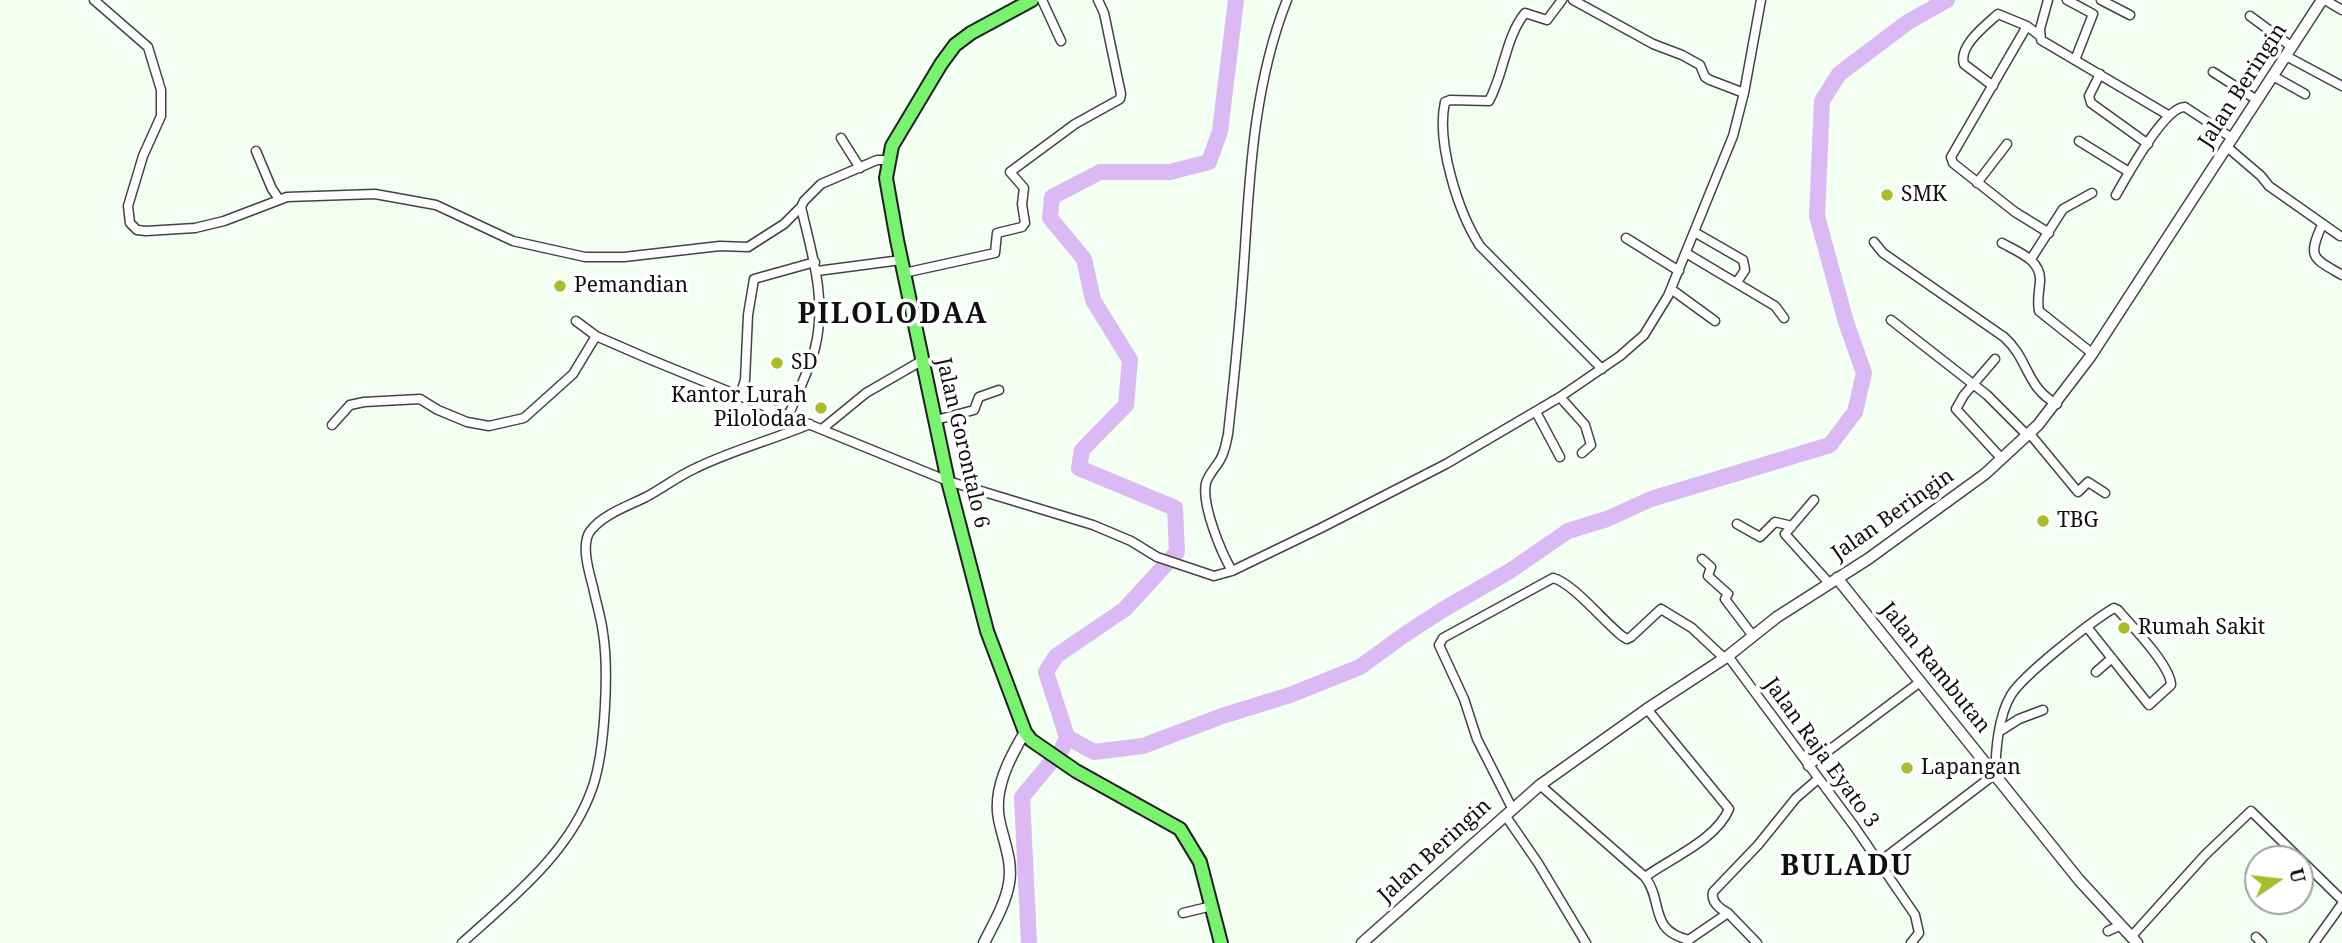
<!DOCTYPE html>
<style>
body{margin:0}
#map{position:relative;width:2342px;height:943px;overflow:hidden;background:#f3fff3;font-family:"Noto Serif",serif}
canvas{display:block}
.north{position:absolute;left:2244px;top:845px;width:70px;height:70px;box-sizing:border-box;background:#fff;border:2px solid #9f9f9f;border-radius:50%;rotate:76deg;font-size:19px;font-weight:700;line-height:28px;text-align:center;color:#101010}
.north::after{content:'';display:block;margin:auto;width:24px;height:32px;background:#a9bc2c;clip-path:polygon(50% 0,100% 100%,50% 72%,0 100%)}
</style>
<div id="map">
<canvas width="2342" height="943"></canvas>
<div class="north">U</div>
</div>
<script>
const ctx = document.querySelector('canvas').getContext('2d');
ctx.lineJoin = 'round';
function strokePath(path, color, width, dash) {
  ctx.strokeStyle = color;
  ctx.lineWidth = width;
  ctx.lineCap = dash ? 'butt' : 'round';
  ctx.setLineDash(dash || []);
  ctx.stroke(path);
}
function write(font, color, halo, rows, align = 'center') {
  ctx.font = font + ' "Noto Serif",serif';
  ctx.lineWidth = 7;
  ctx.setLineDash([]);
  ctx.textBaseline = 'middle';
  ctx.strokeStyle = halo;
  ctx.fillStyle = color;
  for (const [text, x, y, turn = 0] of rows) {
    ctx.save();
    ctx.translate(x, y);
    ctx.rotate((+turn || 0) * Math.PI / 180);
    ctx.textAlign = isNaN(turn) ? turn : align;
    if (halo) ctx.strokeText(text, 0, 0);
    ctx.fillText(text, 0, 0);
    ctx.restore();
  }
}
const river = new Path2D(`
 M1067 737 1094 752 1143 746 1222 716 1290 695 1360 667 1404 635 1444 609 1510 571 1568 531 1607 519 1651 499 1830 445 1855 412 1864 373 1846 322 1817 216 1822 101 1839 74 1908 22 1947 0
 M1029 943 1022 797 1062 749 1067 737 1046 672 1056 656 1125 609 1177 552 1175 508 1079 468 1082 450 1126 405 1130 360 1093 300 1084 259 1050 218 1052 197 1100 172H1170L1209 162 1220 131 1236 0`);
const minor = new Path2D(`
 M94 0 148 47 161 90V116L143 156 128 206 130 223 137 230 146 231 195 228 224 221 287 197 375 194 436 205 513 241 585 257H624L720 246 748 247 784 224 801 207
 M1042 0 1061 41
 M1562 0 1547 20 1525 13C1505 38 1504 74 1489 101L1450 100 1445 102C1436 142 1458 212 1480 246L1602 369
 M1573 0 1653 44 1682 55 1700 65 1705 77 1710 80 1744 93
 M2048 0 2040 29 2041 40 2168 115
 M2067 0 2093 14 2075 60
 M2101 0 2130 15
 M2325 0 2342 10
 M2250 16 2292 47
 M2040 36 2027 26 1951 157 1953 163 2015 212 2049 233
 M2286 56 2342 86
 M2213 72 2257 100
 M2100 74 2089 96 2091 103 2148 144
 M2273 76 2305 94
 M1993 86 1964 64C1958 46 1986 25 1998 14L2027 26
 M841 138 860 168
 M2079 141 2129 172
 M2226 146 2261 176 2269 186 2340 236
 M256 151 272 189 279 199
 M1977 183 2007 144
 M2116 195C2127 176 2164 107 2185 107L2232 138
 M2322 225C2307 258 2313 258 2342 275
 M1696 233 1743 260 1745 270 1737 282
 M1626 238 1679 271
 M1874 242 1883 253 2004 337C2029 359 2026 388 2057 404
 M2002 243C2018 252 2042 260 2040 282 2039 292 2037 301 2039 311L2093 354
 M1686 253 1775 306 1784 318
 M2031 259 2063 209 2092 193
 M817 271 901 260
 M904 273 995 253 997 233 1022 227 1025 223 1022 204 1024 188 1010 172 1075 124 1120 99 1121 94 1104 13 1098 0
 M1671 289 1715 321
 M1891 320 1987 395 2028 436
 M576 321 596 336 649 359 948 481 1093 525 1131 541 1157 557 1214 576 1232 571 1321 528 1446 464 1560 397 1620 356 1644 335 1668 296 1733 136 1744 93 1761 0
 M1995 359 1964 395 1956 409 2002 459
 M740 396 745 380 748 315 754 279 815 262
 M1560 397 1585 425 1591 445 1582 453
 M1536 412 1560 457
 M789 415C797 393 809 371 815 348 827 299 812 255 801 207L804 201 821 184 877 160H888
 M936 420 974 410 979 397 999 390
 M332 425 350 405 364 402 420 399 438 410 467 422 489 426 524 418 573 374 596 336
 M822 429 866 393 923 360
 M2030 434 2078 492 2088 482 2105 493
 M1814 500 1785 534 1829 583
 M1737 524 1760 537 1775 522 1792 526
 M1702 559 1711 567 1708 576 1728 594 1725 599 1753 636
 M1232 571C1221 552 1201 504 1206 483 1208 475 1216 467 1220 460 1225 452 1226 443 1228 434 1235 372 1241 309 1245 247 1250 165 1256 78 1287 0
 M1728 656 1854 826 1915 915 1919 933 1911 943
 M2096 672 2112 658
 M1647 709 1729 809C1716 840 1671 858 1645 877 1664 902 1648 930 1689 940
 M2000 731 2019 719 2043 710
 M1808 766 1920 682
 M1540 785 1645 877
 M1512 808 1477 739 1464 699 1439 645 1443 638 1553 578C1573 583 1604 622 1622 636L1627 639 1631 637 1661 609 1692 628 1724 658
 M1505 815 1538 863 1586 943
 M1878 863 1995 774C1996 749 1998 717 2011 695 2023 675 2092 621 2114 608L2118 610C2131 625 2171 666 2171 685L2149 705 2087 627
 M1183 913 1212 906
 M1728 913C1720 909 1711 902 1713 892L1758 845 1796 798 1818 779
 M2108 931 2119 926
 M2131 937 2205 855 2251 811 2342 900
 M2256 937 2262 943
 M1687 941 1728 913 1757 943
 M462 943C512 898 571 852 593 786 605 750 609 671 603 633 601 617 596 602 593 587 589 572 580 543 591 530 604 514 628 506 646 497 663 488 678 476 696 468 733 450 772 440 810 424
 M2314 943 2342 904`);
const tertiary = new Path2D(`
 M1837 578 2079 880 2137 943
 M984 943C993 925 1006 903 1009 883 1013 861 1003 840 999 819 993 789 1010 757 1025 732
 M1362 943 1540 785 1647 709 1728 656 1777 617 1868 559 1985 474 2038 425 2090 357 2322 0`);
const primary = new Path2D(`
 M1032 0 971 33 955 45 941 64 892 146 886 178 897 240 948 481 987 631 1025 732 1031 740 1076 771 1180 829 1200 862 1221 943`);
const markers = [
 [1887,195,7,"#a9bc2c"],
 [560,286,7,"#a9bc2c"],
 [777,363,7,"#a9bc2c"],
 [821,408,7,"#a9bc2c"],
 [2043,521,7,"#a9bc2c"],
 [2124,628,7,"#a9bc2c"],
 [1907,768,7,"#a9bc2c"]
];
const streetNames = [
 ["Jalan Beringin",2243,86,-57],
 ["Jalan Gorontalo 6",962,443,77],
 ["Jalan Beringin",1893,515,-35],
 ["Jalan Rambutan",1935,668,51],
 ["Jalan Raja Eyato 3",1821,753,54],
 ["Jalan Beringin",1435,851,-42]
];
const poiNames = [
 ["SMK",1901,195],
 ["Pemandian",574,286],
 ["SD",791,363],
 ["Kantor Lurah",807,396,"right"],
 ["Pilolodaa",807,420,"right"],
 ["TBG",2057,521],
 ["Rumah Sakit",2138,628],
 ["Lapangan",1921,768]
];
const districtNames = [
 ["PILOLODAA",893,315],
 ["BULADU",1847,867]
];
strokePath(river, '#dab9f4', 16);
strokePath(minor, '#434343', 11);
strokePath(tertiary, '#434343', 13);
strokePath(primary, '#212121', 16);
strokePath(minor, '#fff', 8);
strokePath(tertiary, '#fff', 10);
strokePath(primary, '#77f36e', 12);
for (const [x, y, r, color] of markers) {
  const dot = new Path2D();
  dot.arc(x, y, r, 0, 2 * Math.PI);
  ctx.fillStyle = color;
  ctx.fill(dot);
  strokePath(dot, '#fff', 2.5);
}
write('21px', '#101010', '#fff', streetNames);
write('21px', '#101010', '#fff', poiNames, 'left');
ctx.letterSpacing = '2px';
write('bold 28px', '#101010', '#fff', districtNames);
ctx.letterSpacing = '0px';
</script>
